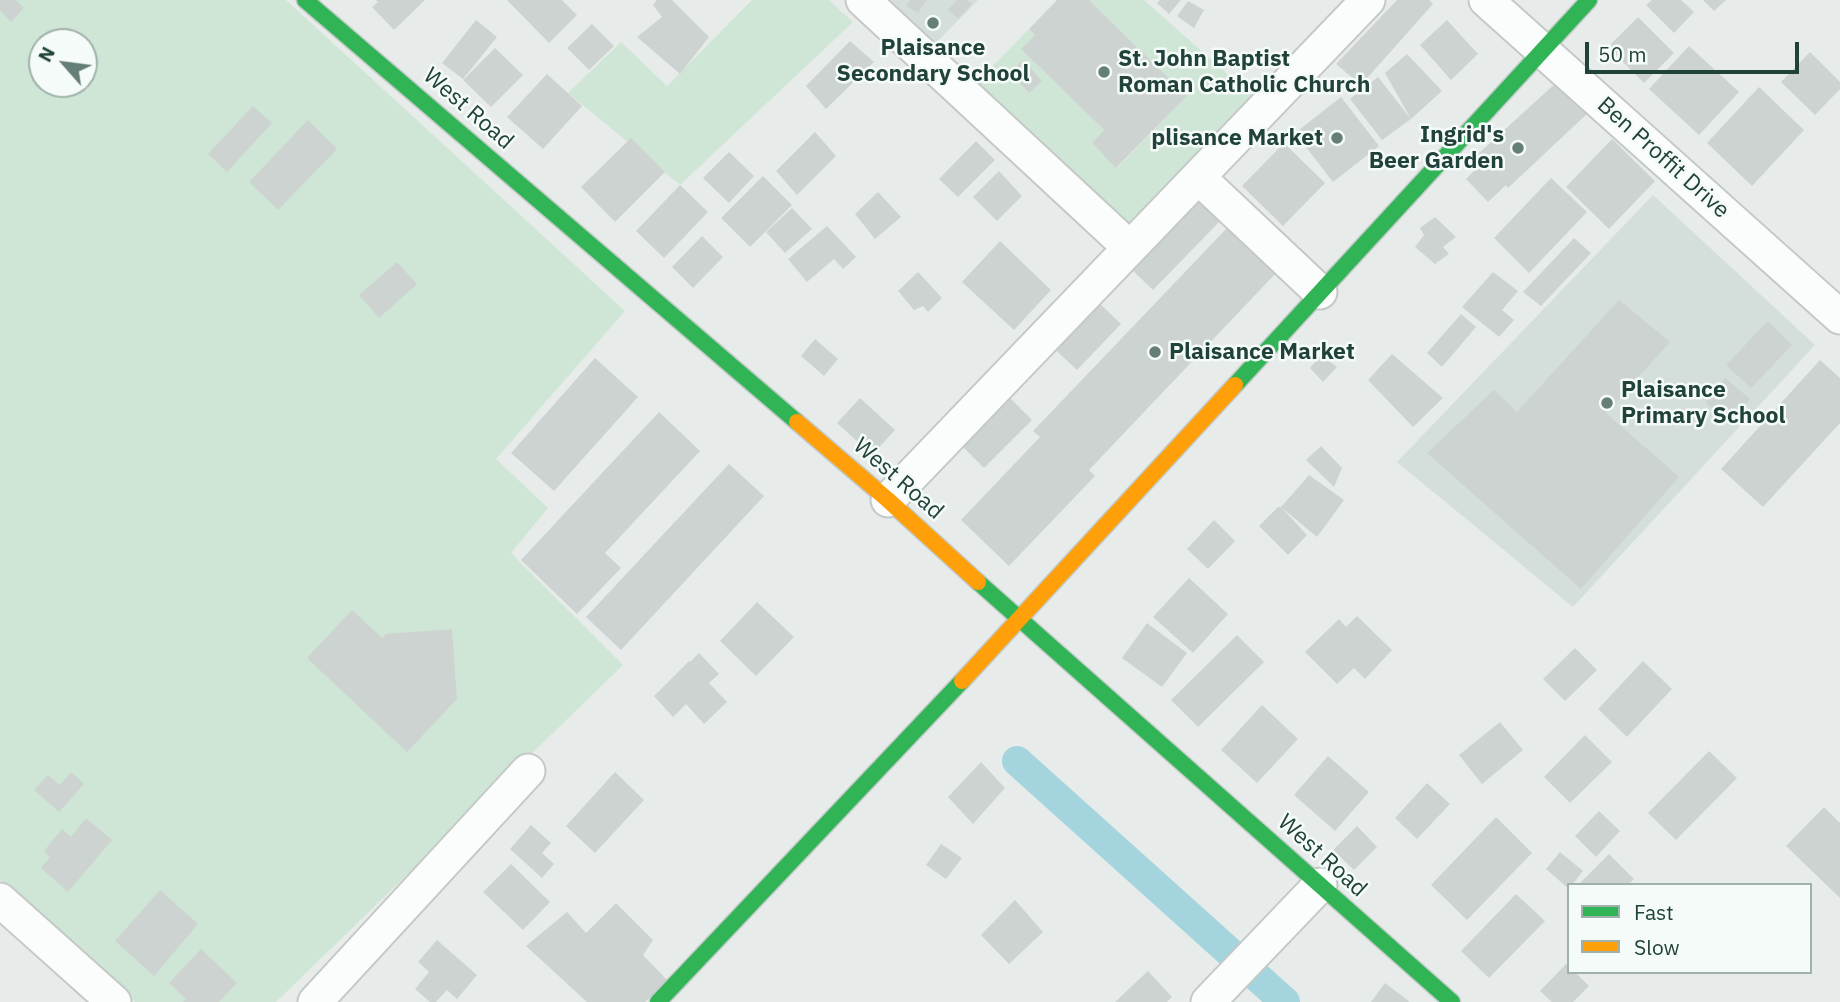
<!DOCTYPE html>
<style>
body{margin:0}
#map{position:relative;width:1840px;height:1002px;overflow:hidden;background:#e7ecea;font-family:"IBM Plex Sans",sans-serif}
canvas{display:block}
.legend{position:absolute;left:1567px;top:883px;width:245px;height:91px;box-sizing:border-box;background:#f5fbf8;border:2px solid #a0b1ac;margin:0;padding:9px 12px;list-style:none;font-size:21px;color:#21423a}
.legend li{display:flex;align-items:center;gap:14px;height:35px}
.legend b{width:35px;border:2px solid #a0b1ac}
.north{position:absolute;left:28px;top:28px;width:70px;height:70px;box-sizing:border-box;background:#f5fbf8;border:2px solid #a0b1ac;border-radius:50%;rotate:298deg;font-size:19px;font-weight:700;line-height:28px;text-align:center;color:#21423a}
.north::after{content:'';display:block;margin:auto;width:24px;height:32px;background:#667e78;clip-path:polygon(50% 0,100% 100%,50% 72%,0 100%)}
.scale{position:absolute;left:1585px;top:42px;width:214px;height:32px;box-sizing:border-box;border:4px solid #21423a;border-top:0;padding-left:9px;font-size:21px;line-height:24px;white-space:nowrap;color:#21423a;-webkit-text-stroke:5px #f5fbf8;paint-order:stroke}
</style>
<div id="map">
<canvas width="1840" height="1002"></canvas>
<ul class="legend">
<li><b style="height:9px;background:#30b455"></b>Fast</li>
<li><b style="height:9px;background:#ff9f0a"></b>Slow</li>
</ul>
<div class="north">N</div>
<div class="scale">50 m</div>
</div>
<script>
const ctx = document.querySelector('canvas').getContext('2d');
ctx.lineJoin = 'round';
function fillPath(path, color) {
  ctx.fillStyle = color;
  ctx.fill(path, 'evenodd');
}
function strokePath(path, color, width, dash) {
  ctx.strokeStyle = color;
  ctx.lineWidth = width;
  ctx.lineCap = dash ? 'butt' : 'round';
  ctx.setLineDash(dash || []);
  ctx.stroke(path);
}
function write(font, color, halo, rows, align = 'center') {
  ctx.font = font + ' "IBM Plex Sans",sans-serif';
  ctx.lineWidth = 5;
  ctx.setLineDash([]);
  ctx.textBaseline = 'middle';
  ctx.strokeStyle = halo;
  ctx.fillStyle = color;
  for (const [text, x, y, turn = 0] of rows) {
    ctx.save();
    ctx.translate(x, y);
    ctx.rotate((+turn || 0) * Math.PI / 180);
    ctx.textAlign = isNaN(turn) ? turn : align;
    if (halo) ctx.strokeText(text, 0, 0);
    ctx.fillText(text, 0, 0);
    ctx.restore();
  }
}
const built = new Path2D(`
 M886 0H978L933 46Z
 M1653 195 1815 345 1573 607 1397 462Z`);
const green = new Path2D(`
 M0 0H286L625 311 496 459 548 508 511 553 623 665 276 1002H135L0 880ZM42 42H84V84H42Z
 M752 0H829L853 22 680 185 568 93 621 42 667 86Z
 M1089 0H1144L1258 101 1132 232 975 84 1029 29 1035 35 1021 49 1104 130 1092 143 1117 168 1187 96Z`);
const canal = new Path2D(`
 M1017 761 1285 1002`);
const building = new Path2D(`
 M0 0H16L24 8 11 22 0 10Z
 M376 0H425L394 30 372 7 378 2Z
 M507 0H562L577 15 549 43Z
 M657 0H672L709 37 680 74 637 37 662 17 653 5Z
 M910 0H927L918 13 906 6Z
 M957 0H966L972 4 958 19 948 10Z
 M1057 0H1089L1187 96 1116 168 1092 143 1104 130 1021 49 1035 35 1029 29Z
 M1160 0H1181L1169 14 1157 3Z
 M1397 0H1429L1433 4 1361 85 1336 64Z
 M1652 0H1681L1694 12 1674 33 1646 5Z
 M1703 0H1726L1714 11Z
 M1188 1 1204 10 1194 28 1177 16Z
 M1638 17 1674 53 1644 83 1608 47Z
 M476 20 497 37 463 79 442 63Z
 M1447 20 1478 54 1451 80 1420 45Z
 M592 24 614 46 589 70 567 48Z
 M850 41 874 62 826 109 806 86Z
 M1689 46 1739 92 1699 135 1649 89Z
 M495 48 523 75 491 107 463 80Z
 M1810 52 1840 82V89L1815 115 1781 82Z
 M1407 54 1442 91 1411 119 1385 73Z
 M1023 60 1042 81 1029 93 1010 72Z
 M547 74 582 106 543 149 507 117Z
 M1378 77 1411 119 1382 140 1350 99Z
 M1559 80 1589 112 1508 188 1506 185 1488 202 1466 179 1483 162 1477 155Z
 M1759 87 1804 130 1752 186 1707 143Z
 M1341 97 1379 146 1333 182 1295 133Z
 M253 106 272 123 227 172 208 154Z
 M308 120 337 149 278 210 249 182Z
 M815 132 836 156 797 195 776 171Z
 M631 138 665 172 615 222 581 187Z
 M1612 139 1655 181 1609 229 1566 187Z
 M976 141 995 160 958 197 939 179Z
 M1284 143 1325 183 1283 226 1242 186Z
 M729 152 754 176 729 203 703 178Z
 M999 171 1022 196 997 221 973 197Z
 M763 176 792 205 750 247 721 218Z
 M1551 178 1587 212 1529 273 1494 238Z
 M680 185 708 212 664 258 636 231Z
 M878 192 901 217 875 239 855 214Z
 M1196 193 1222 219 1153 290 1126 264Z
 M792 208 812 229 785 253 766 232Z
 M1435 217 1456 237 1443 247 1449 254 1435 264 1415 247 1424 235 1420 228Z
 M827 226 856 257 843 269 834 259 807 282 788 259Z
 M1229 226 1277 272 1089 470 1095 476 1009 566 961 520 1040 437 1033 431Z
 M702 236 723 257 693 288 672 267Z
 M1574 238 1591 253 1541 306 1523 292Z
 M1000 241 1051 290 1014 330 962 282Z
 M397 262 417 284 379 318 359 295Z
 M918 272 942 298 928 312 923 306 914 310 898 291Z
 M1493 272 1518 291 1502 310 1514 320 1499 337 1462 307Z
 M1093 297 1121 324 1077 370 1049 344Z
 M1619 300 1670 342 1606 413 1679 477 1581 589 1427 453 1494 390 1517 412Z
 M1461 314 1476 327 1442 367 1427 353Z
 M1768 321 1792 345 1751 388 1726 365Z
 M815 339 838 359 824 376 801 356Z
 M1392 354 1443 398 1413 427 1368 380Z
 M1321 355 1337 367 1323 382 1310 368Z
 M595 358 638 397 554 491 511 453Z
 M1820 360 1840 378V423L1763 507 1721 469Z
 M1725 378 1750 399 1730 424 1705 402Z
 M1009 397 1032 420 984 468 960 444Z
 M860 398 895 430 872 455 837 423Z
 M659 412 700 451 605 553 621 568 577 614 521 560Z
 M1321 446 1342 468 1334 487 1306 460Z
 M729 464 764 496 621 650 586 617Z
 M1309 475 1344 500 1317 537 1281 507 1307 535 1288 555 1259 526 1278 507H1281Z
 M1214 520 1235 541 1208 569 1187 549Z
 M1189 578 1228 614 1193 653 1153 617Z
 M757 602 794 637 756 676 720 641Z
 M352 610 382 638 386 634 452 629 457 699 407 752 307 658Z
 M1357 616 1392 650 1365 679 1354 668 1337 684 1305 652 1339 619 1346 627Z
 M1147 623 1187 653 1162 687 1122 658Z
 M1237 635 1264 662 1198 727 1171 700Z
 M1575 648 1597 670 1565 701 1543 679Z
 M699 653 719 674 709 683 727 702 704 724 686 704 673 717 654 696 689 661 690 662Z
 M1643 661 1672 689 1627 737 1598 709Z
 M1262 705 1298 739 1257 783 1221 750Z
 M1500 722 1523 750 1482 784 1459 755Z
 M1585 735 1612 762 1570 803 1544 777Z
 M1709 751 1737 778 1676 840 1648 813Z
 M1328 756 1369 792 1335 831 1294 795Z
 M981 762 1005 788 973 824 948 797Z
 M71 772 84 784 59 812 34 790 48 775 60 785Z
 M615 772 644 800 595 853 566 826Z
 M1427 783 1450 804 1417 839 1395 818Z
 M1824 807 1840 823V898L1786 846Z
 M1599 811 1620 831 1596 857 1575 836Z
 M1496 817 1532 853 1467 920 1431 885Z
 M86 818 112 840 68 892 41 868 50 857 44 851 62 829 71 837Z
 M531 825 551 843 542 853 554 864 542 878 510 849Z
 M1357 826 1377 847 1354 870 1333 850Z
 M941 844 962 858 946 879 926 865Z
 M1560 852 1583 871 1572 885H1569V889L1546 869Z
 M1609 854 1634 879 1628 885H1578Z
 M511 864 550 902 523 930 483 892Z
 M160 890 198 924 154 976 115 941Z
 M1516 894 1545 921 1489 978 1461 951Z
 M1015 900 1043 932 1009 964 981 935Z
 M616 903 653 940 643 955 669 982 645 1002H587L526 946 567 912 586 933Z
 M437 940 477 975 457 999 447 990 436 1002H430L415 989 429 972 418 962Z
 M201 949 237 983 219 1002H183L186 999 169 983Z
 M1566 964 1569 966V972H1575L1589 986 1573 1002H1552L1540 991Z
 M1148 971 1172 997 1167 1002H1115Z
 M1385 983 1410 1002H1371Z`);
const street = new Path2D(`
 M863 0 1130 248
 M1486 0 1840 317
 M1198 177 1320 292
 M888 500 1368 0
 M0 900 114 1002
 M315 1002 528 771
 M1208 1002 1320 885`);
const fast = new Path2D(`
 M305 0 797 422
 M1235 385 1589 0
 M978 582 1452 1002
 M658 1002 962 681`);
const slow = new Path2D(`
 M797 422 888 500 978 582
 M962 681 1235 385`);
const markers = [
 [933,23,7,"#667e78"],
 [1104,72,7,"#667e78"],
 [1337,138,7,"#667e78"],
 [1518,148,7,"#667e78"],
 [1155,352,7,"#667e78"],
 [1607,403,7,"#667e78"]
];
const poiNames = [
 ["Plaisance",933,48,"center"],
 ["Secondary School",933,74,"center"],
 ["St. John Baptist",1118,59],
 ["Roman Catholic Church",1118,85],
 ["Ingrid's",1504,135,"right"],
 ["Beer Garden",1504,161,"right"],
 ["plisance Market",1323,138,"right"],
 ["Plaisance Market",1169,352],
 ["Plaisance",1621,390],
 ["Primary School",1621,416]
];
const streetNames = [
 ["West Road",468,109,41],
 ["Ben Proffit Drive",1663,158,42],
 ["West Road",898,479,41],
 ["West Road",1322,856,42]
];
fillPath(built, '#d4deda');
fillPath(green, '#cfe6d6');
strokePath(canal, '#a4d4dd', 30);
fillPath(building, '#cdd3d1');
strokePath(street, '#c4c9c7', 37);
strokePath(fast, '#c2cac7', 19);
strokePath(slow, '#c2cac7', 19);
strokePath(street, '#fbfcfc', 33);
strokePath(fast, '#30b455', 16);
strokePath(slow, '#ff9f0a', 16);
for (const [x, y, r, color] of markers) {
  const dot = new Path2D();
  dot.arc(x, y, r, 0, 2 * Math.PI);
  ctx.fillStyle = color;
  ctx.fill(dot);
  strokePath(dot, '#f5fbf8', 2.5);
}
write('bold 23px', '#21423a', '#f5fbf8', poiNames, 'left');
write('23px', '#21423a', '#f5fbf8', streetNames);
</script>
